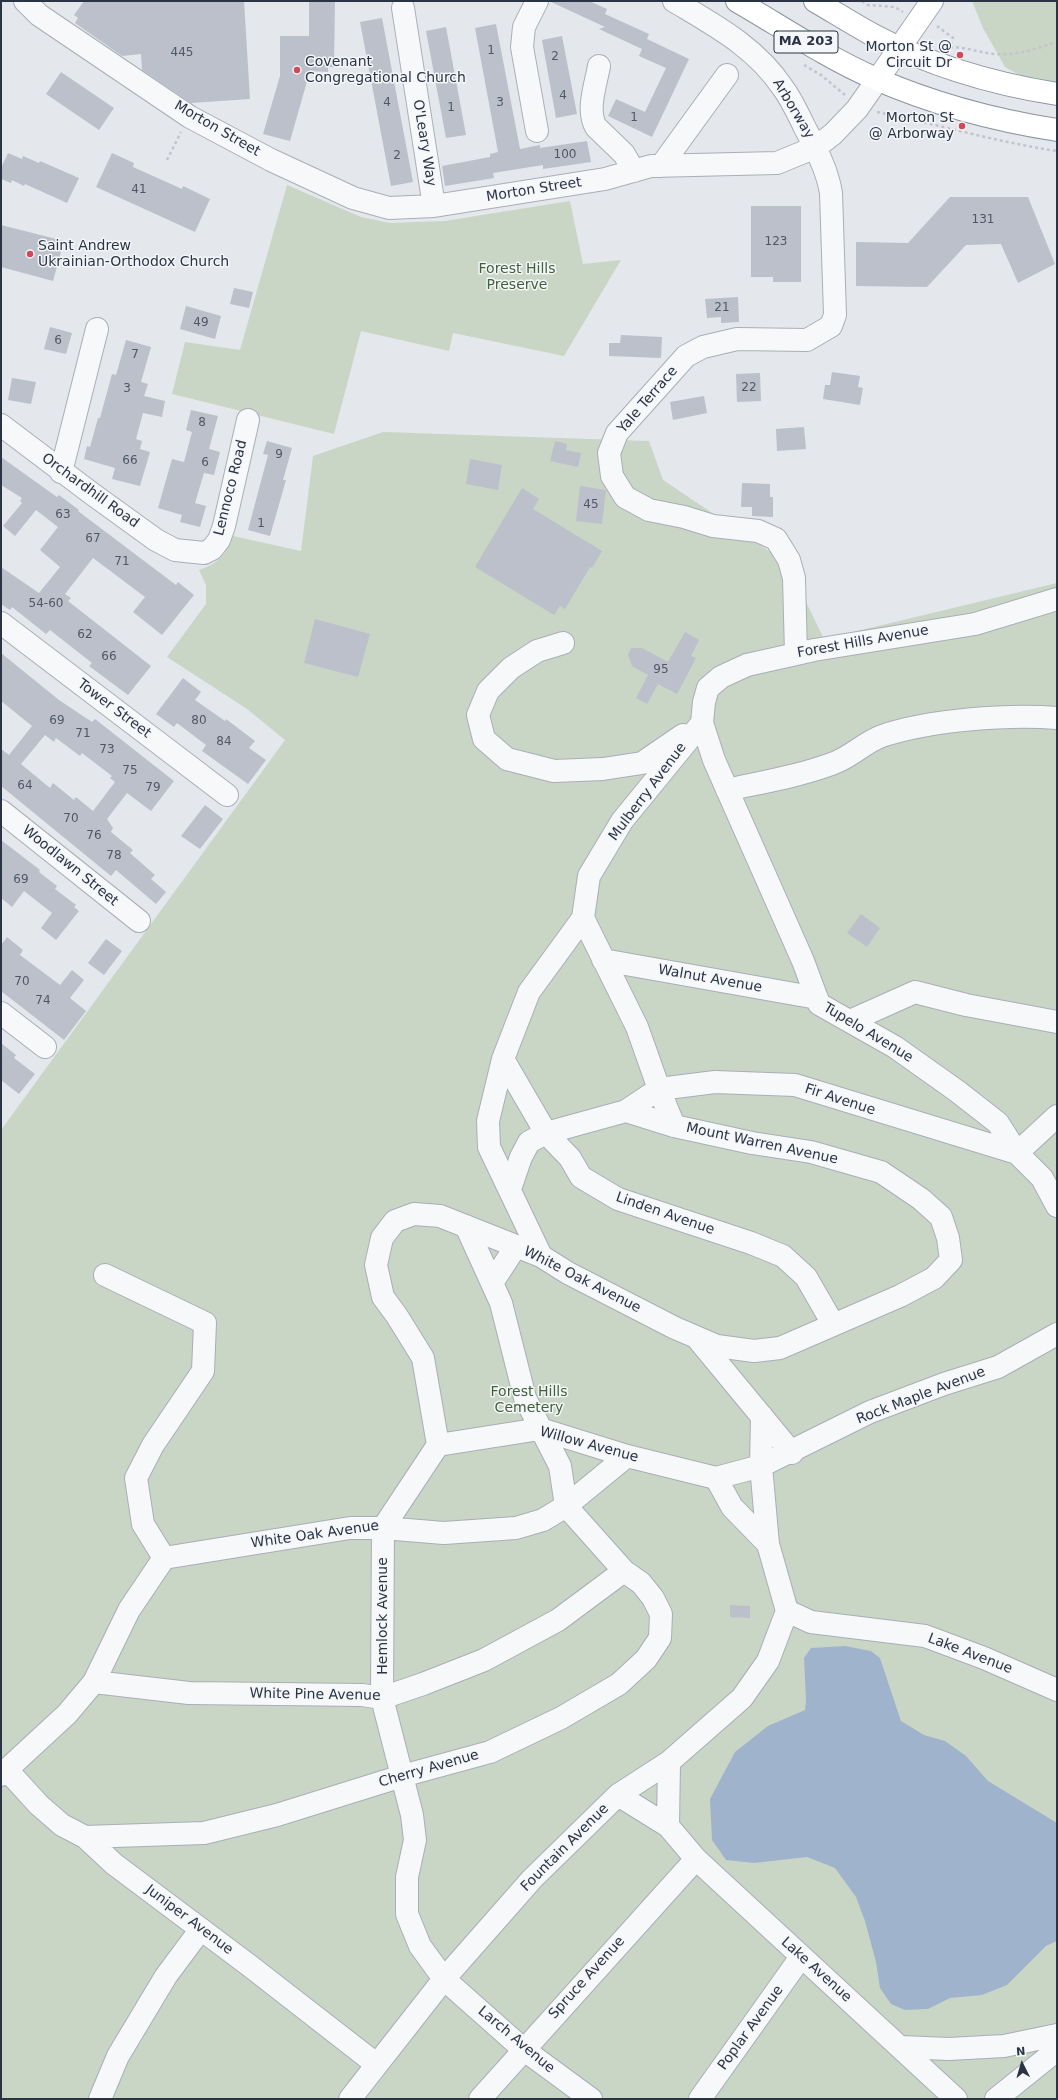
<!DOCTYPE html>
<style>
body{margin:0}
#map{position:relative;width:1058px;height:2100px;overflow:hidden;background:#e4e7ec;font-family:"DejaVu Sans",sans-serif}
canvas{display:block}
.frame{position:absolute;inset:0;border:2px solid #2b3445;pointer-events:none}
.north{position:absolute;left:1002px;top:2044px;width:40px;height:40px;-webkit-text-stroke:3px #f4f6f9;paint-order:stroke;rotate:355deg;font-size:11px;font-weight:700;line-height:16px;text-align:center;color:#2b3445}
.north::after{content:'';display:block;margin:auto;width:14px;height:18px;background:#2b3445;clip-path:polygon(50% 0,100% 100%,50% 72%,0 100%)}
</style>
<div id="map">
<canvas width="1058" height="2100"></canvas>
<div class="frame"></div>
<div class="north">N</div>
</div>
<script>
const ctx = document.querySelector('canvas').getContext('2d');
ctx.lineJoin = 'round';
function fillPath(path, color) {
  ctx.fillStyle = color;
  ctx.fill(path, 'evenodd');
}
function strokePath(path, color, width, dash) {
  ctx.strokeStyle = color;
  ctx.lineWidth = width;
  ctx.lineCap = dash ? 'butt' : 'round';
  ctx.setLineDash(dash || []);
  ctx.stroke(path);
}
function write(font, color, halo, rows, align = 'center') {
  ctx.font = font + ' "DejaVu Sans",sans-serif';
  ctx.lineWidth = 3;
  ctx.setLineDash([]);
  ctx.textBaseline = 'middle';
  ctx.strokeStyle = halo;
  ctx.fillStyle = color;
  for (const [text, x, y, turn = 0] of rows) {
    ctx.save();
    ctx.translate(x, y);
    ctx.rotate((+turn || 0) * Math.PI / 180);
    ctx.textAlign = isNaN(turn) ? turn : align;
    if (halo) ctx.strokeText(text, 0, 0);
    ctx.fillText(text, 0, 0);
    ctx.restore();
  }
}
const green = new Path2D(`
 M972 1H1057V84L1028 80 1005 67 983 28Z
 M287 185 361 217 390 223 445 221 570 201 583 264 621 260 564 356 453 333 449 351 361 331 334 434 172 394 185 342 240 350Z
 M383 432 649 441 663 480 787 563 824 639 1057 583V2099H1V1130L285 740 247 709 167 657 206 604V585L199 570C221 562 223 556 233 536L301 551 313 456Z`);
const water = new Path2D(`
 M845 1646 871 1651 880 1658 901 1721 924 1735 945 1741 966 1756 988 1781 1057 1823V1941L1046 1946 1007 1985 982 1995 950 1998 928 2009 905 2010 891 2004 880 1988 876 1962 865 1921 856 1897 835 1868 807 1857 754 1863 726 1860 712 1840 710 1799 735 1752 768 1726 805 1710 806 1700 804 1658 811 1648Z`);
const building = new Path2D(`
 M84 1H244L250 99 191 103 142 70 141 54 122 56 75 23 78 18 74 15Z
 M309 1H335L334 67H328V72L310 71 290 141 263 134 280 76V36H309Z
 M549 1H589L607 9 605 14 649 34 647 39 689 59 652 137 608 116 616 99 645 112 666 68 639 56 642 49 599 29 605 27Z
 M382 18 413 182 391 186 360 22Z
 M496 24 520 149 540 145V148L587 141 591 162 543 169V165L493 173 494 178 445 186 442 166 490 157V154L498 152 475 28Z
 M446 27 466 135 446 138 426 31Z
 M562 36 577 114 556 118 542 40Z
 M61 72 114 108 99 130 46 94Z
 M8 153 22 159 23 156 39 163 40 161 79 178 67 203 25 184 24 186 12 180 11 183 1 179V168Z
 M112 153 134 163 133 167 182 189 183 186 210 199 195 232 96 187Z
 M950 197H1028L1055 264 1018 283 1001 244 966 245 927 287 856 286V242L908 243Z
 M751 206H801V282H773V277H751Z
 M1 225 64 241 53 281 1 267Z
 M234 288 253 292 249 308 230 304Z
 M738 297 739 322 721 323V317L707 318 705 299Z
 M186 306 221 316 215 339 180 329Z
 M50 327 72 333 66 354 44 349Z
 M621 335 662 337 661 358 609 356V343H620Z
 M126 340 151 347 141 382 148 384 144 396 165 401 162 417 143 413 136 439 142 441 140 449 150 452 140 486 112 479 115 468 84 459 87 446 90 447 98 418H100L112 374 116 375Z
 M832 372 860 376 858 387 863 388 860 405 823 399 825 385H830Z
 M760 373 761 401 737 402 736 374Z
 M12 378 36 382 31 404 8 400Z
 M704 396 707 413 673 420 670 402Z
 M191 410 218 416 209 449 220 452 214 475 204 473 195 503 206 506 200 527 180 522 182 515 158 508 172 459 184 462 192 432 186 430Z
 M804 427 806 449 777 451 776 429Z
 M267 441 292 448 283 480H286L270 536 248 530 268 455 263 454Z
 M555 441 567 444 566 450 581 453 578 467 550 461Z
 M1 457 57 497 59 495 79 510 78 511 176 585 178 582 194 595 162 635 133 612 145 597 93 558 65 594 71 598 68 601 151 666 128 695 89 666 92 663 50 630 46 634 12 607 10 610 1 604V567L39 593 60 567 40 550 58 527 36 510 15 536 3 526 22 503 20 501 22 498 1 485Z
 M470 459 502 465 498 490 466 484Z
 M742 483 770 484V497H773V517L752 516V507H741Z
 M580 486 606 490 602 524 576 521Z
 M522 488 539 499 533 509 602 551 592 568 590 567 565 609 560 606 554 615 475 567Z
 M315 619 370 634 358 677 304 663Z
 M685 632 699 640 691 656 696 658 677 694 658 684 647 704 636 698 648 675 632 666 628 655 631 648H642L668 662Z
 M1 653 59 700 92 722 95 719 174 781 151 811 127 793 107 819 113 828 111 832 133 850 130 853 155 875 151 879 166 892 156 904 116 870 111 876 1 786V749L9 755 32 726 1 701ZM45 735 54 742 56 738 80 756 82 753 112 776 110 778 115 782 93 811 76 797 74 800 53 783 50 788 21 764Z
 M183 678 201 692 195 700 225 721 226 719 255 741 249 748 266 760 248 784 202 751 206 745 177 723 174 727 156 714Z
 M205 805 223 819 200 849 181 836Z
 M1 840 40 870 39 872 57 886 55 889 76 905 74 907 79 911 56 940 41 928 52 913 24 891 12 907 1 898Z
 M861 914 880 928 867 947 847 933Z
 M7 937 23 950 20 955 60 985 72 970 84 980 70 998 86 1011 64 1040 1 991V945Z
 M106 939 122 951 104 975 88 963Z
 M1 1043 16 1055 14 1058 35 1074 19 1094 1 1080Z
 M730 1605 750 1606V1618L730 1617Z`);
const path = new Path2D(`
 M862 1 868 5 895 7 903 12
 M937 26 953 38 949 49
 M950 47C965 47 978 52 993 54 1016 56 1035 49 1057 42
 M804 65 821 75 845 95
 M877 112C937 124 996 142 1057 151
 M902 115H913
 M167 160 181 132`);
const minor = new Path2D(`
 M25 1 39 15 190 117 271 160 353 198 389 208 434 206 605 179 651 166 777 163 816 147 833 134 857 109 878 79
 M674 1C714 25 756 47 783 88 792 100 798 114 805 128 816 149 827 169 831 193L835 315 831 326 807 340 737 339 703 347 686 356 617 433 609 453 612 476 625 497 649 510 684 517 713 526 758 531 776 539 789 560 794 578 796 654
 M403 8 434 206
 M599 66C596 84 586 110 596 127L624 154 634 171
 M537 131 522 47 524 27 537 1
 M661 166 727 75
 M1 425 91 493 156 540 175 550 204 553 212 549 219 540 224 526 248 420
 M61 472 97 329
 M1057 599 975 624 814 650 747 665 721 677 708 688 704 702 702 723 714 760 803 961 819 1004 895 1047 957 1091 998 1123 1017 1153 1042 1178 1057 1206
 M1 623 227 795
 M563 643 537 651 511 668 488 691 478 715 484 739 507 759 554 771 603 769 642 763 683 735
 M727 790C763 782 800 776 834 763 851 757 865 742 882 736 929 720 1008 714 1057 718
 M1 811 139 921
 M583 918 637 1027 659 1089 674 1126
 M603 960 817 998
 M1 1013 45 1047
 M850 1021 915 992 966 1005 1057 1022
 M503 1059 546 1133 570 1158 581 1177 618 1199 751 1243 783 1256 806 1277 833 1324
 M1017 1153 1057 1116
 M510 1189 521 1157 529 1142 546 1133 626 1111 659 1089 715 1082 795 1085 1017 1153
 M541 1256 489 1147 488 1121 503 1059 529 992 583 918 589 876 622 821 702 723
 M105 1275 205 1323 203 1371 153 1445 136 1478 143 1524 164 1558
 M492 1283 516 1246
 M697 1338 792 1453
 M762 1416 761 1466 768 1544
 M438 1445 540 1429 627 1456 716 1478 761 1466 870 1412 944 1384 998 1367 1057 1334
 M716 1478 732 1507 768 1544 787 1611
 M383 1528 438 1445 423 1358 397 1316 383 1297 376 1265 382 1238 395 1221 414 1214 440 1216 541 1256 568 1273 675 1328 717 1346 754 1351 780 1348 900 1296 934 1278 951 1260 948 1238 941 1217 921 1199 881 1172 811 1152 752 1143 674 1126 626 1111
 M383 1528 382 1698 412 1815 415 1840 407 1877V1914L420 1946 444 1979 523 2049 591 2099
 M787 1611 811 1622 925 1636 984 1658 1057 1690
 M94 1682 189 1693 362 1695 382 1698 423 1684 484 1660 558 1620 624 1571
 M669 1762 668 1826 696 1859 956 2099
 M7 1770 39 1805 62 1825 85 1837 114 1864 250 1966 376 2064
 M1 1775 67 1714 94 1682 129 1610 164 1558 350 1528H383L444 1533 516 1528 543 1520 566 1506 627 1456
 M618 1795 668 1826
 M85 1837 204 1833 277 1815 402 1776 490 1752 561 1718 619 1684 646 1659 660 1638 661 1614 653 1598 641 1583 624 1571 566 1506 560 1466 525 1398 501 1303 466 1226
 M901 2047 949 2049 1004 2046 1057 2035
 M100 2099 118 2056 166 1976 201 1929
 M350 2099 444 1979 532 1879 618 1795 669 1762 742 1698 768 1661 787 1611
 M480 2099 696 1859
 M700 2099 801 1957
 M996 2099 1057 2050`);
const major = new Path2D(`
 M878 79 932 1`);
const highway = new Path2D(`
 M737 1C782 27 826 57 874 78 933 104 993 120 1057 130
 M815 1C834 12 853 24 873 35 929 65 994 84 1057 94`);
const markers = [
 [960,55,4,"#d1495b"],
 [297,70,4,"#d1495b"],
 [962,126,4,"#d1495b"],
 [30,254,4,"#d1495b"]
];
const numberNames = [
 ["1",491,51],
 ["445",182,53],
 ["2",555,57],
 ["4",563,96],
 ["4",387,103],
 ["3",500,103],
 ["1",451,108],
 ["1",634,118],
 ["100",565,155],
 ["2",397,156],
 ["41",139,190],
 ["131",983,220],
 ["123",776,242],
 ["21",722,308],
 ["49",201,323],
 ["6",58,341],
 ["7",135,355],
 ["22",749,388],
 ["3",127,389],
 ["8",202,423],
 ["9",279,455],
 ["66",130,461],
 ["6",205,463],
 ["45",591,505],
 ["63",63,515],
 ["1",261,524],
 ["67",93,539],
 ["71",122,562],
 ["54-60",46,604],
 ["62",85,635],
 ["66",109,657],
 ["95",661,670],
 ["69",57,721],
 ["80",199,721],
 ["71",83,734],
 ["84",224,742],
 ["73",107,750],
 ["75",130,771],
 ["64",25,786],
 ["79",153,788],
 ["70",71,819],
 ["76",94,836],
 ["78",114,856],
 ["69",21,880],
 ["70",22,982],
 ["74",43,1001]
];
const shields = [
 [806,42,64]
];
const shieldNames = [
 ["MA 203",806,42]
];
const poiNames = [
 ["Morton St @",952,47],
 ["Circuit Dr",952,63],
 ["Covenant",305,62,"left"],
 ["Congregational Church",305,78,"left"],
 ["Morton St",954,118],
 ["@ Arborway",954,134],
 ["Saint Andrew",38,246,"left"],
 ["Ukrainian-Orthodox Church",38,262,"left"]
];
const streetNames = [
 ["Arborway",793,109,59],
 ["Morton Street",217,129,30],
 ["O'Leary Way",424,143,81],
 ["Morton Street",534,190,-9],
 ["Yale Terrace",648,400,-49],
 ["Lennoco Road",231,488,-76],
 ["Orchardhill Road",90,491,36],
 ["Forest Hills Avenue",863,642,-10],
 ["Tower Street",114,709,37],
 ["Mulberry Avenue",648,792,-53],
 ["Woodlawn Street",70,866,39],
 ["Walnut Avenue",710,979,10],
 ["Tupelo Avenue",868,1033,31],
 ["Fir Avenue",840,1100,18],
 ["Mount Warren Avenue",762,1144,12],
 ["Linden Avenue",665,1214,19],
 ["White Oak Avenue",582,1280,27],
 ["Rock Maple Avenue",921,1396,-21],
 ["Willow Avenue",589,1445,15],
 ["White Oak Avenue",315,1535,-8],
 ["Hemlock Avenue",383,1616,-90],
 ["Lake Avenue",970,1654,21],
 ["White Pine Avenue",315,1695,1],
 ["Cherry Avenue",429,1769,-16],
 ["Fountain Avenue",565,1848,-45],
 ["Juniper Avenue",189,1920,37],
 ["Lake Avenue",816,1970,42],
 ["Spruce Avenue",587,1978,-48],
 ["Poplar Avenue",751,2028,-54],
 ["Larch Avenue",516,2040,40]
];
const parkNames = [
 ["Forest Hills",517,269],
 ["Preserve",517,285],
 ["Forest Hills",529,1392],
 ["Cemetery",529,1408]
];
fillPath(green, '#c9d6c5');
fillPath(water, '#9fb4cc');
fillPath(building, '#bbc0ca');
strokePath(minor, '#a9aeb7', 24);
strokePath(major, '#a3abb8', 24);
strokePath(highway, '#8b94a3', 24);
strokePath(path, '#c2c5cb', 2.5, [3, 3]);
strokePath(minor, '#f7f8fa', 22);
strokePath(major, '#fff', 22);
strokePath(highway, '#fff', 22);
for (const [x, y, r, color] of markers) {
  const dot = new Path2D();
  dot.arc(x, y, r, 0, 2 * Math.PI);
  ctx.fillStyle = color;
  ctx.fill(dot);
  strokePath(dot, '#f4f6f9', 1.5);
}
write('12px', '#4f5766', null, numberNames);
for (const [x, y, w] of shields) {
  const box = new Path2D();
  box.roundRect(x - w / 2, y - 11, w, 22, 3);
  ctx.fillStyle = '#f4f6f9';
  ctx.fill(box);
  strokePath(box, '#2b3445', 1);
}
write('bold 13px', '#2b3445', null, shieldNames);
write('14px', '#2b3445', '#f4f6f9', poiNames, 'right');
write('14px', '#2b3445', '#f4f6f9', streetNames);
write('14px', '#3f6138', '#f4f6f9', parkNames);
</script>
